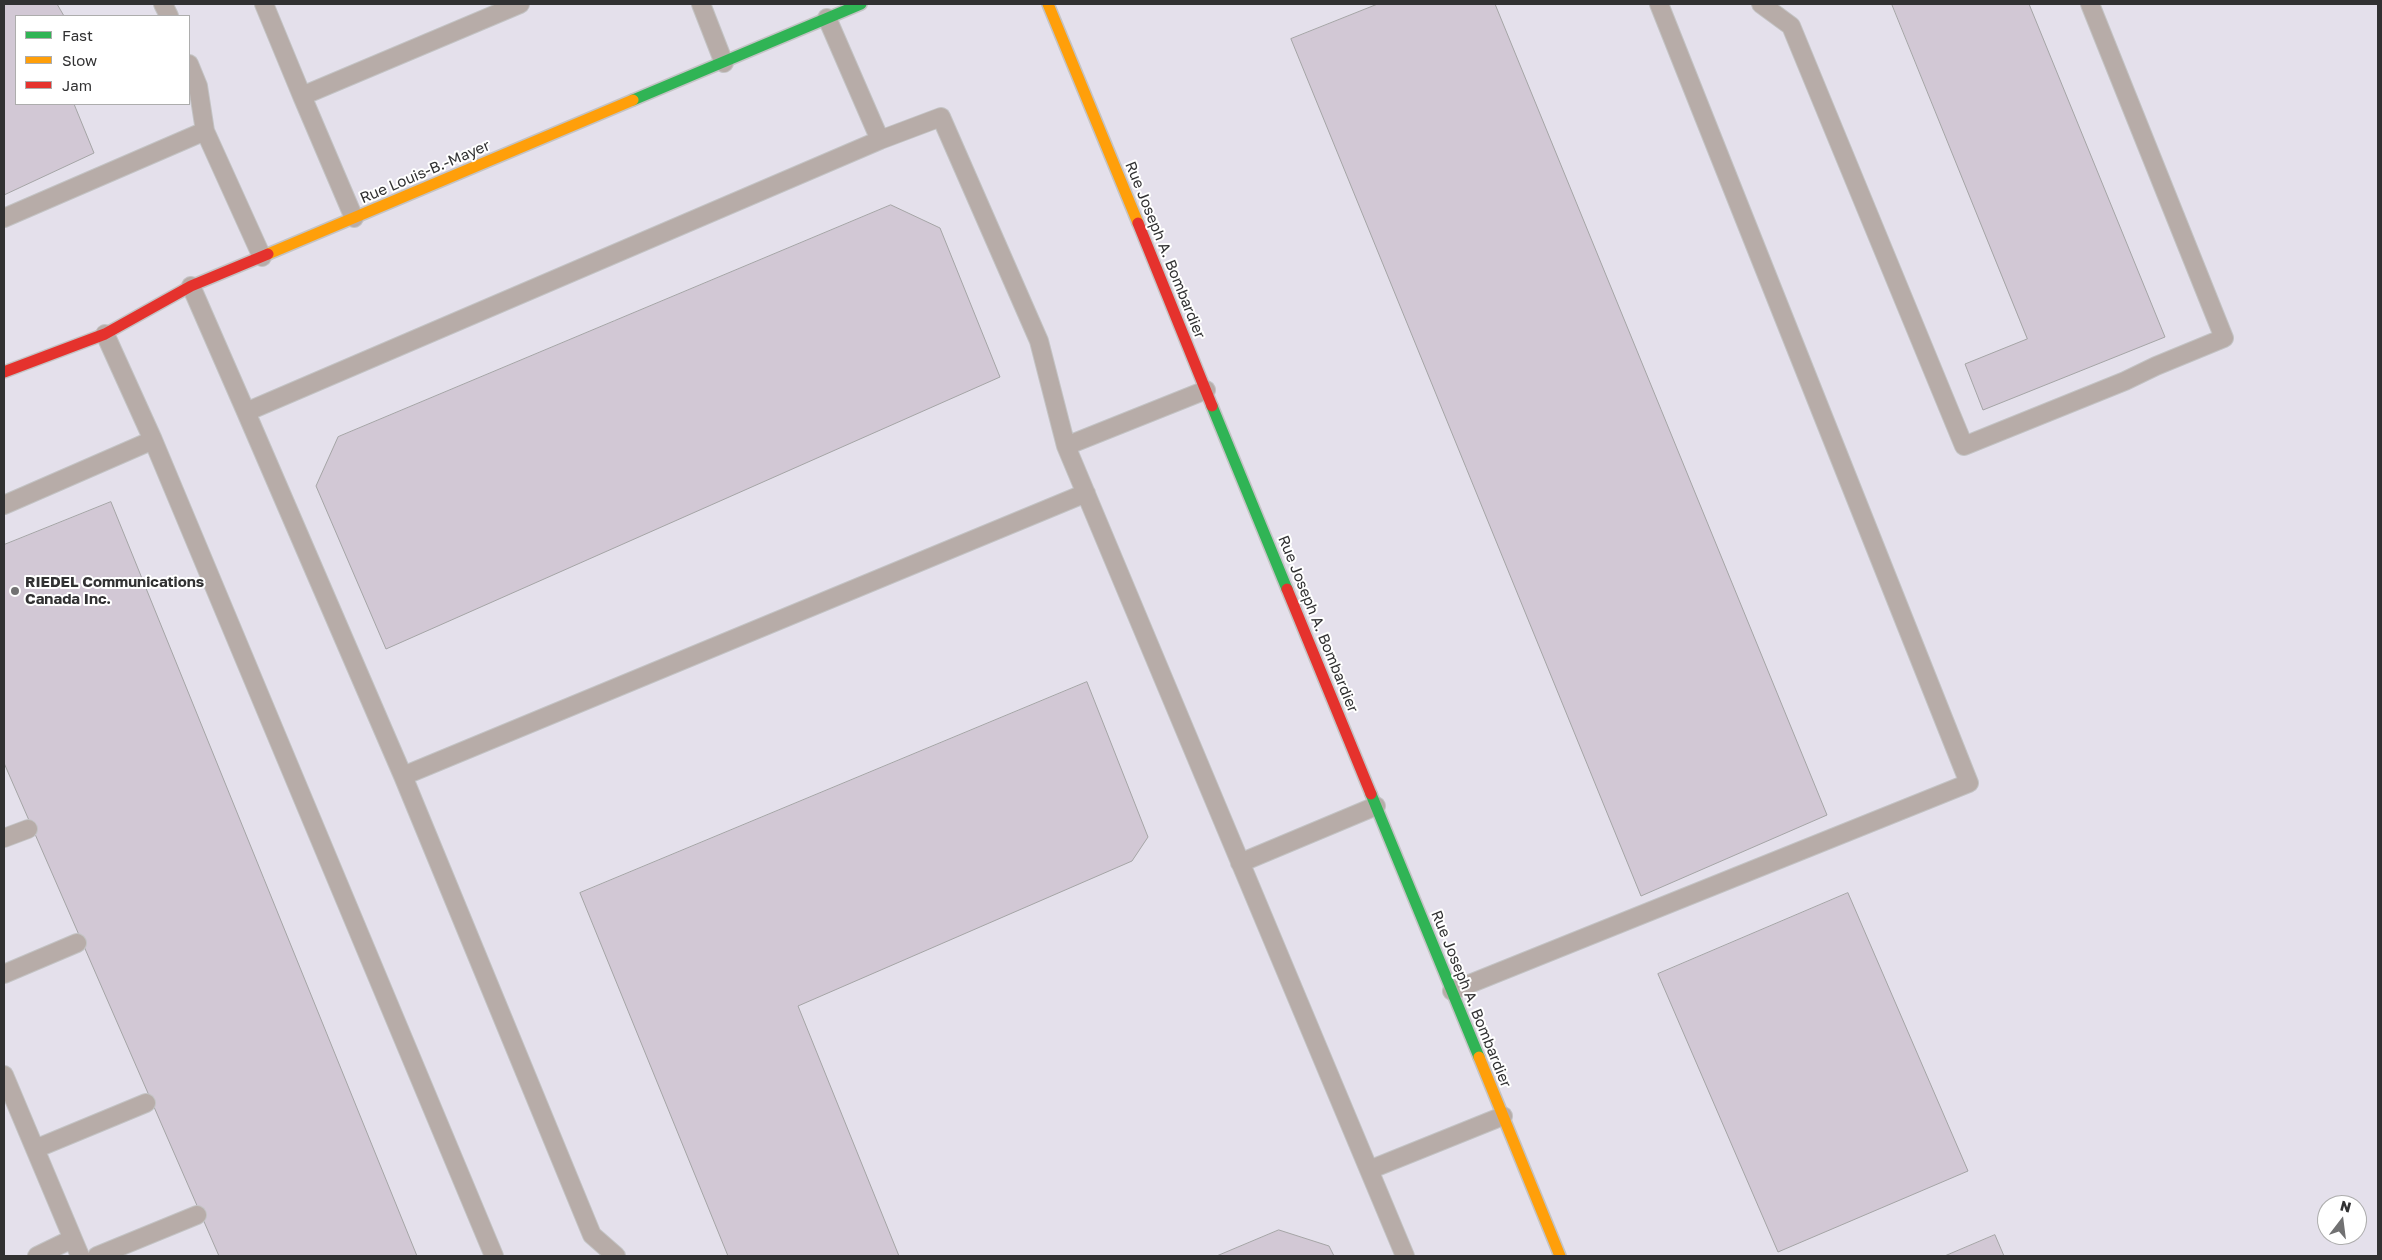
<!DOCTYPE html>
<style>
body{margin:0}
#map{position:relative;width:2382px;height:1260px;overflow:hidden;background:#e7e8e9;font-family:"Golos Text",sans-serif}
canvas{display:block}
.frame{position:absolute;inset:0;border:5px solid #313132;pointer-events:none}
.legend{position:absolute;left:15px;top:15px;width:175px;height:90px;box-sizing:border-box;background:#fff;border:1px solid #adadad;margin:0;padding:6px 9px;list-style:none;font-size:15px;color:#313132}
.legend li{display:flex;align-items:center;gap:10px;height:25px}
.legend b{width:25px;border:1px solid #adadad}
.north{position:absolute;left:2317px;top:1195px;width:50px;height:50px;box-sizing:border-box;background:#fff;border:1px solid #adadad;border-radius:50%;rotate:15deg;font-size:14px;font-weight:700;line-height:20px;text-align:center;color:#313132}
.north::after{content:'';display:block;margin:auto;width:18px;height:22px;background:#717172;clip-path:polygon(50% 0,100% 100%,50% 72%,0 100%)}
</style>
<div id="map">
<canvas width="2382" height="1260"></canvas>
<div class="frame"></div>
<ul class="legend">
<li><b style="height:6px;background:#30b455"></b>Fast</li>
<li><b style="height:6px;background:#ff9f0a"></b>Slow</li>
<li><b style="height:6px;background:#e5322d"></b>Jam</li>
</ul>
<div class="north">N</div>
</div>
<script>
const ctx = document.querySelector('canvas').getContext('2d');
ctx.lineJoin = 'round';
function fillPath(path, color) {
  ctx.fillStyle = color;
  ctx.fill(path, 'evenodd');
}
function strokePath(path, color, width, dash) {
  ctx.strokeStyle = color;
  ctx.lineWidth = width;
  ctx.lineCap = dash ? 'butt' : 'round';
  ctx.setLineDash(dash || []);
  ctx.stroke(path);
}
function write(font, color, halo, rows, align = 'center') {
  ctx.font = font + ' "Golos Text",sans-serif';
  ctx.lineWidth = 4;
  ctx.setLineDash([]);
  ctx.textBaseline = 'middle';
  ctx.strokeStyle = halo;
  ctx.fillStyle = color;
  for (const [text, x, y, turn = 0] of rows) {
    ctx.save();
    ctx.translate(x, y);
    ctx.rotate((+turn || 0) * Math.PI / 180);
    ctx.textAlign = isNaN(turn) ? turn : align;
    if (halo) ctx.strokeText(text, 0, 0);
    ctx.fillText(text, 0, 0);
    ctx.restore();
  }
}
const industrial = new Path2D(`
 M4 4H2378V1256H4ZM16 16H189V104H16ZM2327 1205H2357V1235H2327Z`);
const building = new Path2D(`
 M4 4H57L64 16H16V104H74L94 153 4 195Z
 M1378 4H1495L1827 815 1641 896 1291 39Z
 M1892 4H2029L2165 337 1983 410 1965 364 2027 339Z
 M891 205 940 228 1000 377 386 649 316 486 338 437Z
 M111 502 417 1256H219L4 763V545Z
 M1087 682 1148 837 1132 861 798 1006 899 1256H728L580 893Z
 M1848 893 1968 1171 1778 1252 1658 974Z
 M1279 1230 1329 1246 1334 1256H1217Z
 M1995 1235 2004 1256H1945Z`);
const lane = new Path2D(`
 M163 4 169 16
 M264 4 302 96
 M701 4 724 63
 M1761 4 1791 26 1964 446 2125 381 2156 366 2224 338 2090 4
 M189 64 198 86 205 131
 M880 140 941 117 1039 341 1066 446
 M4 218 205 131 262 257
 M354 218 302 96 520 4
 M191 286 246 412 880 140 827 18
 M1206 390 1066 446 1405 1256
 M246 412 403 776 592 1235 616 1256
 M153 440 494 1256
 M4 505 153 440 105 334
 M403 776 1086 493
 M4 838 28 829
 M1240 863 1376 806
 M4 974 77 943
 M1452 991 1969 783 1659 4
 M4 1075 80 1256
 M35 1149 146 1103
 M1369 1170 1503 1116
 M37 1256 72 1239
 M97 1256 197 1215`);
const fast = new Path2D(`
 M633 100 861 4
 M1212 406 1287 589
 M1371 794 1479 1057`);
const slow = new Path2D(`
 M1048 4 1138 223
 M268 254 633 100
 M1479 1057 1560 1256`);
const jam = new Path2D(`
 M1138 223 1212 406
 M4 372 105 334 191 286 268 254
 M1287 589 1371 794`);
const markers = [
 [15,591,5,"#717172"]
];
const streetNames = [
 ["Rue Louis-B.-Mayer",425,172,-23],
 ["Rue Joseph A. Bombardier",1165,250,68],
 ["Rue Joseph A. Bombardier",1318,624,68],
 ["Rue Joseph A. Bombardier",1471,999,68]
];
const poiNames = [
 ["RIEDEL Communications",25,582],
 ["Canada Inc.",25,599]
];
fillPath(industrial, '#e4e0eb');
fillPath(building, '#d2c8d5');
strokePath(building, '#a5a5a6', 1);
strokePath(lane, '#c3c3c4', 20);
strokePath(fast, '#c3c3c4', 14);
strokePath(slow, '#c3c3c4', 14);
strokePath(jam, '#c3c3c4', 14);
strokePath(lane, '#b7aca8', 18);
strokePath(fast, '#30b455', 11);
strokePath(slow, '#ff9f0a', 11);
strokePath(jam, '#e5322d', 11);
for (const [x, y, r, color] of markers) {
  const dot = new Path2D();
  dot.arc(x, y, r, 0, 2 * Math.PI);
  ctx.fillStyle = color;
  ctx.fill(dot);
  strokePath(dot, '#fff', 2);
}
write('15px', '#313132', '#fff', streetNames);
write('bold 15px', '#313132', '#fff', poiNames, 'left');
</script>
